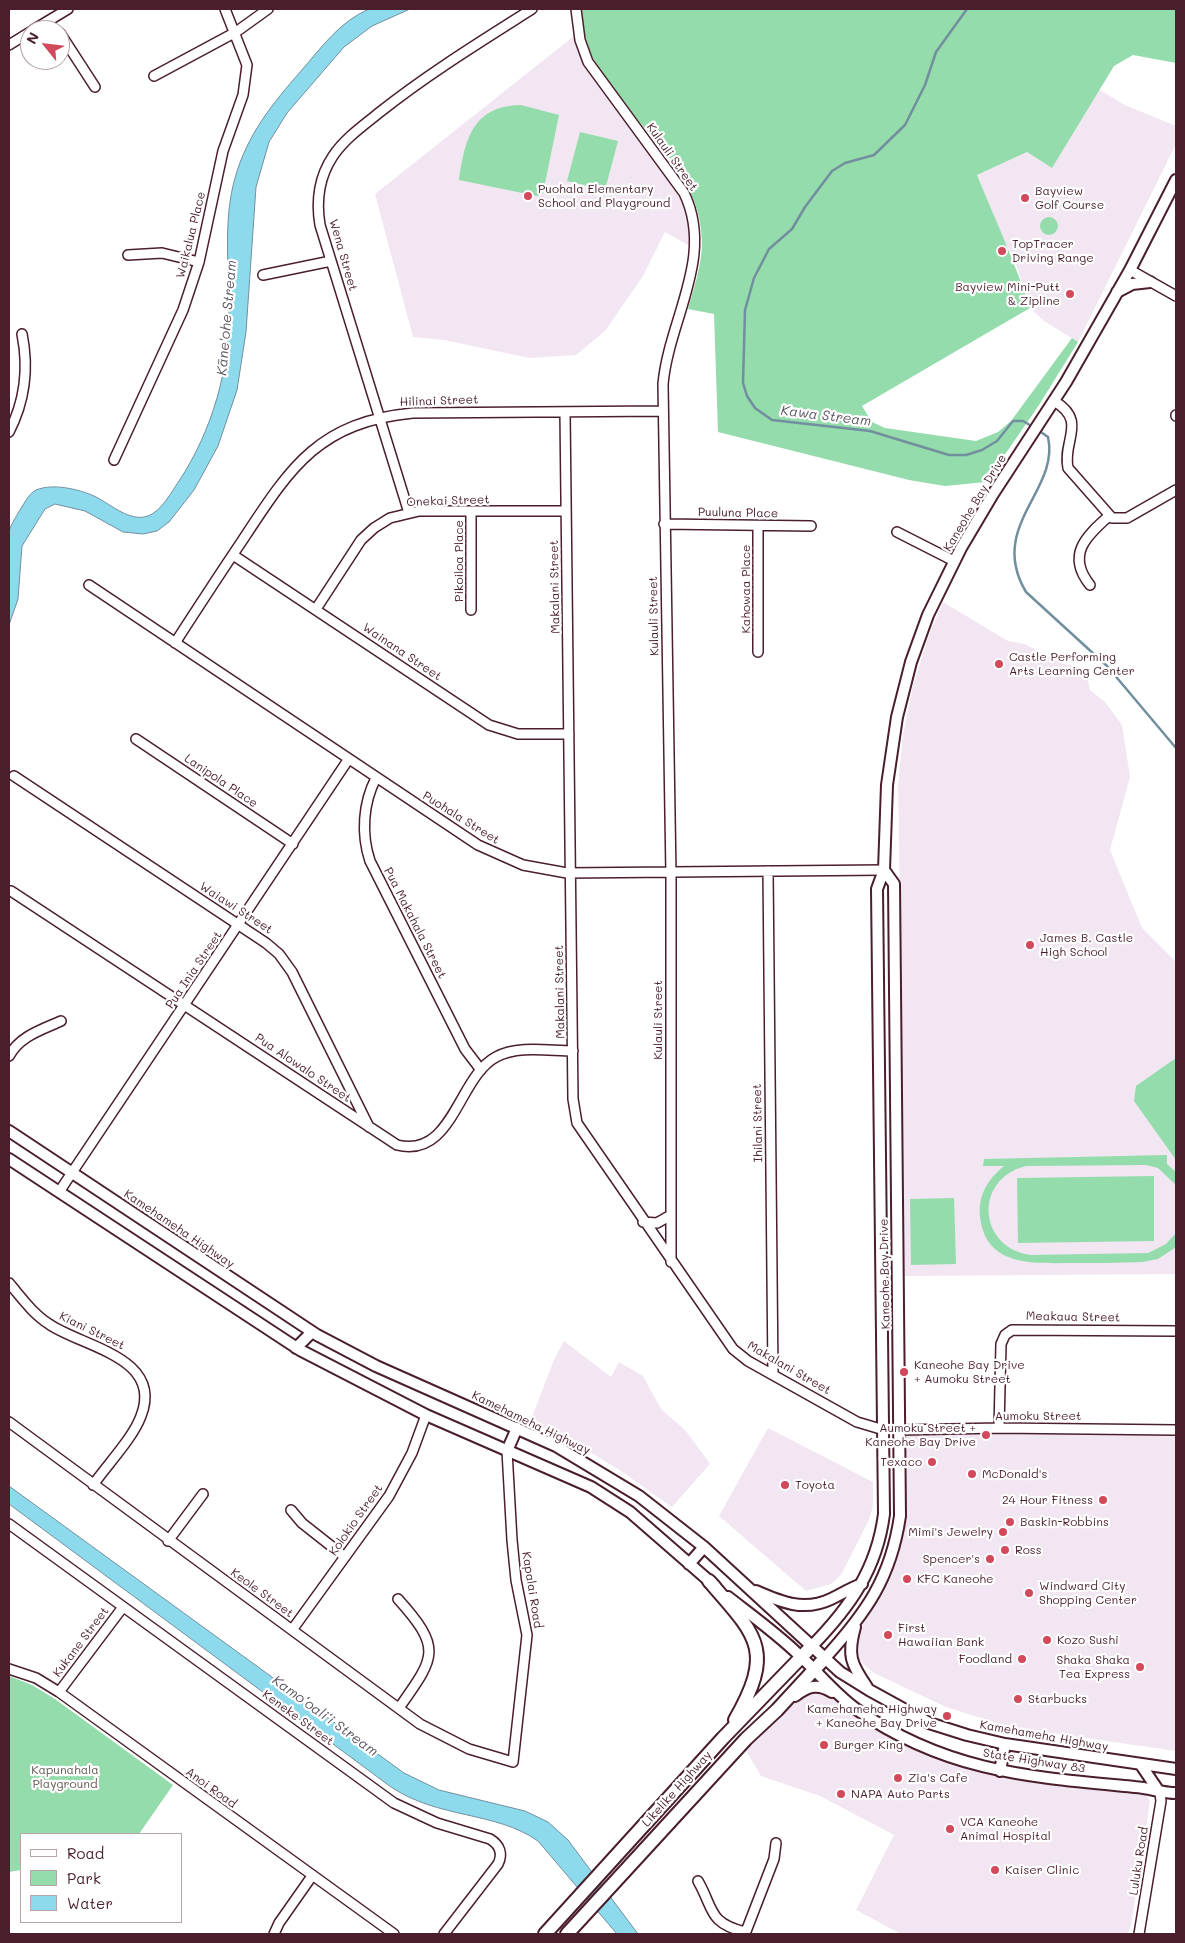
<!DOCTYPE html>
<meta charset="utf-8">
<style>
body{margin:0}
#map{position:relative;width:1185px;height:1943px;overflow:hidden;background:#fff;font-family:Mali,sans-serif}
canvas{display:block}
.frame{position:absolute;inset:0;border:10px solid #4a1f2b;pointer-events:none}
.legend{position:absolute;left:20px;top:1833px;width:162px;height:90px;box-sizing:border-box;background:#fff;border:1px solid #b7a5aa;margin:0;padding:6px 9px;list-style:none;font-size:15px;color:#4a1f2b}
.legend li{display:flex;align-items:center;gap:10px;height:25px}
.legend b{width:25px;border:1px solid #b7a5aa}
.north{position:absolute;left:20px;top:20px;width:50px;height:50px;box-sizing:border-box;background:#fff;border:1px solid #b7a5aa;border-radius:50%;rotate:299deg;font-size:14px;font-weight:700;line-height:20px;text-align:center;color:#4a1f2b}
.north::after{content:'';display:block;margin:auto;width:18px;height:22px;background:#d1495b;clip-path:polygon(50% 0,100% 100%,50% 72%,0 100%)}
</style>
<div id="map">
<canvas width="1185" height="1943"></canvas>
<div class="frame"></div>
<ul class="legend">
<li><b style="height:6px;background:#fff"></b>Road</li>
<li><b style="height:14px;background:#94dcab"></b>Park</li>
<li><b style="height:14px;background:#8ddaed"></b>Water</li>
</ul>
<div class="north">N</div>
</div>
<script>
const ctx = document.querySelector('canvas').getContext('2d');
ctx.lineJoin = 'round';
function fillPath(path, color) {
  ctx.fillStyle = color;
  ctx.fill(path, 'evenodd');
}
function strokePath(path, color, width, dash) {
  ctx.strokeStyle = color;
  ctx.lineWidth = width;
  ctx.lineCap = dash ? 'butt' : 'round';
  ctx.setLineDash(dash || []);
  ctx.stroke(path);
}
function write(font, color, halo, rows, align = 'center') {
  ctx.font = font + ' Mali,sans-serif';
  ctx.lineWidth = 4.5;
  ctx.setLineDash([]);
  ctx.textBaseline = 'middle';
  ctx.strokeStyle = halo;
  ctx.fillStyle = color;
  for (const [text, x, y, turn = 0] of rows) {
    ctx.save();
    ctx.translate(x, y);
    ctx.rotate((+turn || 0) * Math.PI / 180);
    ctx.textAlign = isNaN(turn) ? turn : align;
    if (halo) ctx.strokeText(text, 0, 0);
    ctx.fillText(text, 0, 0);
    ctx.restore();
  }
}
const built = new Path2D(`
 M574 36 579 53 591 76 677 190 688 216 690 246 665 232 643 276 605 331 576 355 529 358 444 340 413 337 375 194Z
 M1098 89 1125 105 1176 126V144L1078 342 1044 321 1030 308 1015 261 1001 234 977 175 1027 152 1052 168Z
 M943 602 1008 641 1025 644 1063 664 1073 666 1088 681 1090 690 1105 702 1122 725 1130 777 1110 850 1142 928 1176 962V1274L903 1276 899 1146 901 973 898 785 903 735 913 686 928 638Z
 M564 1341 611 1377 619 1362 643 1376 661 1409 686 1431 710 1464 672 1507 621 1471 575 1443 530 1422 554 1360Z
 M768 1428 873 1482V1506L869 1520 841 1575 831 1584 806 1591 719 1516Z
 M917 1431 1176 1435V1751L1010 1727 946 1707 874 1673 863 1664 858 1656 856 1640 861 1627 879 1599 889 1571 904 1443 909 1434Z
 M816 1689 827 1692 953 1759 1137 1788 1146 1794 1150 1801 1132 1920 1128 1934H901L856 1910 894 1835 820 1796 761 1776 745 1749 801 1697Z`);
const green = new Path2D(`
 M582 9H1176V63L1133 55 1114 66 1052 168 1027 152 977 175C995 219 1015 262 1030 308L862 406 872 422 885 428 976 441 998 432 1011 421 1072 338 1078 342 1039 405 986 482 945 486 909 480 718 432 714 314 688 309C694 287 702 265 702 242 701 144 581 103 582 9Z
 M521 105 559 115 543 193 537 196 459 180C465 140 472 106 521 105Z
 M580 132 618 141 605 190 567 181Z
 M1040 226a9 9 0 1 1 18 0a9 9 0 1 1-18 0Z
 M1176 1058V1160L1134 1101 1136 1086Z
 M1167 1155V1164L1176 1172V1185L1158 1168 1146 1165 1026 1166C973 1179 978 1248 1031 1255L1148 1253 1166 1244 1176 1233V1247L1158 1259 1142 1262C1119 1263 1096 1263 1073 1263 1035 1263 985 1268 980 1216 978 1195 988 1179 1004 1166H983L984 1159Z
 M1154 1176V1241L1018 1243 1017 1178Z
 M954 1198 956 1264 911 1265 910 1199Z
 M9 1676 32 1685 55 1699 173 1785 139 1834H21V1870L9 1872Z`);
const water = new Path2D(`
 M369 9H410L372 26 344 47 287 113 269 142 256 187 246 332 237 390 218 446 194 490 169 522 157 531 143 534 123 532 85 511 72 508 55 504 45 509 22 546 18 599 9 625C9 598 5 558 9 532 10 526 15 519 18 513 23 506 28 494 36 490 53 483 78 489 94 496 109 503 127 520 144 517 160 514 170 494 179 481 212 431 230 369 229 309 229 265 223 220 235 178 247 135 272 104 301 71 322 47 339 22 369 9Z
 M9 1486 404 1773 439 1790 525 1811 548 1822 568 1840 638 1934H617L538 1841C495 1811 439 1819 391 1787L9 1504Z`);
const stream = new Path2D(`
 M967 9 936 52 925 85 905 125 874 155 845 163 832 171 805 207 792 229 769 249 754 278 745 310 743 383 747 396 755 408 772 420 870 431 949 455H966L982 450 997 441 1013 421H1023L1033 427
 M1038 430 1048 437C1060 491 987 526 1026 592L1107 666 1176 748`);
const minor = new Path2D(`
 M576 9 580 40 588 62 684 193C715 257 669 319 663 384L671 875V1262
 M33 30 68 9
 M60 33 95 87
 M9 45 30 32
 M154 76 236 32 268 9
 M128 255 162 253 199 262
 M1130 270 1176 296
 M263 275 331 261
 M1054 401C1088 421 1062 441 1068 468L1112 518H1127L1176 490
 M565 412 573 1099 577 1123 733 1349 748 1361 857 1422 884 1430
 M1176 416V415
 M9 432C25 401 29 369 22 334
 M114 460 183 310 199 262 223 151 243 95 247 65 225 9
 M471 511V610
 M409 513 320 225C316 201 319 177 333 156 345 138 364 125 380 112 428 74 480 42 532 9
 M664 524 811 526
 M758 526V652
 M897 532 954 561
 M233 555 489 725 518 734H569
 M89 585 478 845 523 865 567 873 884 870
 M1090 585C1066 555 1086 536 1109 516
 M316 609 361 540 374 528 390 518 419 511H566
 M175 643C197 609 219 575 242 541 290 468 318 422 413 413L662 411
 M136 739 293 844
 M14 776 266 943 279 954 292 972 369 1127
 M376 778C363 803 361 834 370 861L465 1049 481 1070
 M768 871 773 1375
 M11 891 397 1145C453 1159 458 1077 496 1057 518 1045 549 1051 573 1051
 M9 1056C20 1036 41 1030 61 1021
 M59 1192 348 760
 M643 1222 657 1223 671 1215
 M9 1283C21 1297 33 1314 49 1324 82 1347 164 1357 141 1416 133 1438 107 1465 93 1485
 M9 1422 420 1724 469 1749 513 1762 527 1635 516 1580 512 1540 507 1451
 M999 1428 1001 1344 1005 1335 1012 1330 1176 1331
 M900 1430 999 1428 1176 1430
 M291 1510 302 1523 345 1557
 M9 1524 394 1803 437 1823 490 1839C500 1845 503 1854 498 1864L444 1934
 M168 1541 203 1494
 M398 1599C443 1649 435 1657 399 1708
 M292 1630 389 1496 412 1453 426 1415
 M9 1669 36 1678 59 1692 394 1934
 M59 1692 123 1607
 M698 1881C714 1909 708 1923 745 1932
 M274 1934 279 1923 312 1876
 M745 1934 774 1859 776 1843
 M1139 1934 1161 1801 1160 1793`);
const major = new Path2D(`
 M1117 292 1132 284 1150 282
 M9 1131 317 1335 376 1366 556 1446 639 1496 704 1547 840 1672 869 1690 929 1723 967 1735 1005 1744 1176 1769
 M9 1159 300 1350 426 1415 591 1487 630 1512 715 1586
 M296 1348 312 1332
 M507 1451 517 1428
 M689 1564 704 1547
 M756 1591C781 1602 804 1612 831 1599 841 1594 851 1588 862 1584
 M728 1597C751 1615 776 1633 798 1654 818 1672 834 1693 856 1709 946 1772 1030 1777 1135 1787 1150 1788 1162 1793 1176 1793
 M855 1627C847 1655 851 1664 867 1687
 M812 1646C850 1607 877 1569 884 1514L877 889 884 870 887 785 897 717 911 662 928 615 961 548 993 494 1066 382 1130 270 1176 180
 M825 1658C866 1613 891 1578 900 1516L894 884 884 870
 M795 1696C808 1686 818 1683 832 1692
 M1141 1765 1160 1793
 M1000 1771 1005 1744`);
const highway = new Path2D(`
 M709 1581C757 1636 775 1650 735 1720
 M545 1934 723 1738 812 1646
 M567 1934 746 1739 777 1710 825 1658`);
const markers = [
 [528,196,5,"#d1495b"],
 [1025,198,5,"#d1495b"],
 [1002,251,5,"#d1495b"],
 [1070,294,5,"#d1495b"],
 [999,664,5,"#d1495b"],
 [1030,945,5,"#d1495b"],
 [904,1372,5,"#d1495b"],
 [986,1435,5,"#d1495b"],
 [932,1462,5,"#d1495b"],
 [972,1474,5,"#d1495b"],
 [785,1485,5,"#d1495b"],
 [1103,1500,5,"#d1495b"],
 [1010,1522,5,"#d1495b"],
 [1003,1532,5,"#d1495b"],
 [1005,1550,5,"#d1495b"],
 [990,1559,5,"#d1495b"],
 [907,1579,5,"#d1495b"],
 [1029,1593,5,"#d1495b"],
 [888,1635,5,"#d1495b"],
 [1047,1640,5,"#d1495b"],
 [1022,1659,5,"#d1495b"],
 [1140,1667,5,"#d1495b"],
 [1018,1699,5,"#d1495b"],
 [947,1716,5,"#d1495b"],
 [824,1745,5,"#d1495b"],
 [898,1778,5,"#d1495b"],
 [841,1794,5,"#d1495b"],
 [950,1829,5,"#d1495b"],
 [995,1870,5,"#d1495b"]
];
const streetNames = [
 ["Kulauli Street",672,157,55],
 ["Waikalua Place",191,235,-76],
 ["Wena Street",343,255,74],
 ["Hilinai Street",439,401,-2],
 ["Onekai Street",448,501,-2],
 ["Kaneohe Bay Drive",975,503,-59],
 ["Puuluna Place",738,513,1],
 ["Pikoiloa Place",459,561,-90],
 ["Makalani Street",555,587,-91],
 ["Kahowaa Place",746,589,-90],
 ["Kulauli Street",654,616,-91],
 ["Wainana Street",402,652,34],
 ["Lanipola Place",221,781,34],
 ["Puohala Street",461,818,32],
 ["Waiawi Street",236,908,33],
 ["Pua Makahala Street",415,923,63],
 ["Pua Inia Street",194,970,-56],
 ["Makalani Street",560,992,-91],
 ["Kulauli Street",658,1020,-90],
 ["Pua Alowalo Street",303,1068,34],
 ["Ihilani Street",758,1123,-91],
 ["Kamehameha Highway",179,1229,34],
 ["Kaneohe Bay Drive",885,1274,-91],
 ["Meakaua Street",1073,1317,1],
 ["Kiani Street",92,1331,26],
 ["Makalani Street",789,1368,30],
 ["Aumoku Street",1038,1416],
 ["Kamehameha Highway",531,1423,26],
 ["Kolokio Street",356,1520,-55],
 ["Kapalai Road",532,1590,81],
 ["Keole Street",262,1593,36],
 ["Kukane Street",81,1642,-53],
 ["Keneke Street",298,1718,36],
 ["Kamehameha Highway",1044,1736,10],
 ["State Highway 83",1034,1761,9],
 ["Anoi Road",211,1788,36],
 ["Likelike Highway",677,1789,-48],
 ["Luluku Road",1139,1861,-81]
];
const poiNames = [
 ["Puohala Elementary",538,189],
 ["School and Playground",538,203],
 ["Bayview",1035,191],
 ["Golf Course",1035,205],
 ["TopTracer",1012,244],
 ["Driving Range",1012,258],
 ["Bayview Mini-Putt",1060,287,"right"],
 ["& Zipline",1060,301,"right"],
 ["Castle Performing",1009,657],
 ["Arts Learning Center",1009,671],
 ["James B. Castle",1040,938],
 ["High School",1040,952],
 ["Kaneohe Bay Drive",914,1365],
 ["+ Aumoku Street",914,1379],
 ["Aumoku Street +",976,1428,"right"],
 ["Kaneohe Bay Drive",976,1442,"right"],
 ["Texaco",922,1462,"right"],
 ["McDonald's",982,1474],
 ["Toyota",795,1485],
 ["24 Hour Fitness",1093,1500,"right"],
 ["Baskin-Robbins",1020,1522],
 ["Mimi's Jewelry",993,1532,"right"],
 ["Ross",1015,1550],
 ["Spencer's",980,1559,"right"],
 ["KFC Kaneohe",917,1579],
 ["Windward City",1039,1586],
 ["Shopping Center",1039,1600],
 ["First",898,1628],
 ["Hawaiian Bank",898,1642],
 ["Kozo Sushi",1057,1640],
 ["Foodland",1012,1659,"right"],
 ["Shaka Shaka",1130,1660,"right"],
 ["Tea Express",1130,1674,"right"],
 ["Starbucks",1028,1699],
 ["Kamehameha Highway",937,1709,"right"],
 ["+ Kaneohe Bay Drive",937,1723,"right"],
 ["Burger King",834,1745],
 ["Zia's Cafe",908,1778],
 ["NAPA Auto Parts",851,1794],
 ["VCA Kaneohe",960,1822],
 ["Animal Hospital",960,1836],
 ["Kaiser Clinic",1005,1870]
];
const parkNames = [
 ["Kapunahala",65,1770],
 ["Playground",65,1784]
];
const waterNames = [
 ["Kāne'ohe Stream",227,318,-85],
 ["Kawa Stream",826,416,7],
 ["Kamoʻoaliʻi Stream",325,1716,36]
];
fillPath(built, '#f1e6f2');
fillPath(green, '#94dcab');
fillPath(water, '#8ddaed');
strokePath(water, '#728f9f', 1);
strokePath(stream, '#728f9f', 2.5);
strokePath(minor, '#4a1f2b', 12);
strokePath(major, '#4a1f2b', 14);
strokePath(highway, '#4a1f2b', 16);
strokePath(minor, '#fff', 9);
strokePath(major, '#fff', 10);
strokePath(highway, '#fff', 12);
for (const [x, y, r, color] of markers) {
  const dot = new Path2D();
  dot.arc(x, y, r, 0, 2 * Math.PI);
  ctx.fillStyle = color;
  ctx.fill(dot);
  strokePath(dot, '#fff', 2);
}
write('12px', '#4a1f2b', '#fff', streetNames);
write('12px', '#4a1f2b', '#fff', poiNames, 'left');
write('12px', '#605851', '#fff', parkNames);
write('italic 14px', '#5e5765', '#fff', waterNames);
</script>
